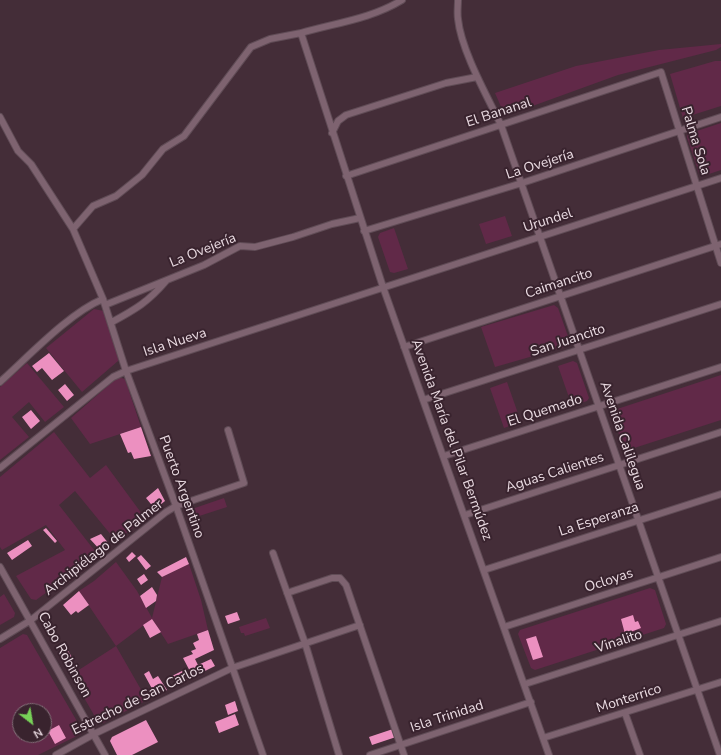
<!DOCTYPE html>
<meta charset="utf-8">
<style>
body{margin:0}
#map{position:relative;width:721px;height:755px;overflow:hidden;background:#442d38;font-family:"Nunito Sans",sans-serif}
canvas{display:block}
.north{position:absolute;left:12px;top:703px;width:40px;height:40px;box-sizing:border-box;background:#39232e;border:1px solid #806d76;border-radius:50%;rotate:149deg;font-size:11px;font-weight:700;line-height:16px;text-align:center;color:#eadbe2}
.north::after{content:'';display:block;margin:auto;width:14px;height:18px;background:#78d158;clip-path:polygon(50% 0,100% 100%,50% 72%,0 100%)}
</style>
<div id="map">
<canvas width="721" height="755"></canvas>
<div class="north">N</div>
</div>
<script>
const ctx = document.querySelector('canvas').getContext('2d');
ctx.lineJoin = 'round';
function fillPath(path, color) {
  ctx.fillStyle = color;
  ctx.fill(path, 'evenodd');
}
function strokePath(path, color, width, dash) {
  ctx.strokeStyle = color;
  ctx.lineWidth = width;
  ctx.lineCap = dash ? 'butt' : 'round';
  ctx.setLineDash(dash || []);
  ctx.stroke(path);
}
function write(font, color, halo, rows, align = 'center') {
  ctx.font = font + ' "Nunito Sans",sans-serif';
  ctx.lineWidth = 4;
  ctx.setLineDash([]);
  ctx.textBaseline = 'middle';
  ctx.strokeStyle = halo;
  ctx.fillStyle = color;
  for (const [text, x, y, turn = 0] of rows) {
    ctx.save();
    ctx.translate(x, y);
    ctx.rotate((+turn || 0) * Math.PI / 180);
    ctx.textAlign = isNaN(turn) ? turn : align;
    if (halo) ctx.strokeText(text, 0, 0);
    ctx.fillText(text, 0, 0);
    ctx.restore();
  }
}
const green = new Path2D(`
 M721 44V47L716 50 618 75 505 116 495 93 576 66 659 50Z
 M715 61H721V106L683 118 670 74Z
 M721 123V170L703 176 699 173 687 137 688 134Z
 M505 216 512 236 486 244 479 224Z
 M394 228 408 269 394 273 390 272 378 237 380 233Z
 M554 305 558 308 570 342 568 346 495 367 481 327Z
 M94 309 104 311 119 356 118 361 82 392 46 348Z
 M573 361 577 363 589 398 587 401 572 406 558 366Z
 M27 363 64 407 45 422 29 402 12 417 29 437 0 460V387Z
 M721 375V420L628 450 624 449 612 414 614 410Z
 M118 377 125 379 141 427 90 444 71 418Z
 M507 382 521 422 504 428 490 388Z
 M54 432 90 478 106 465 145 518 116 541 75 491 59 505 98 555 36 600 31 599 16 576 65 550 46 525 2 550 0 547V477Z
 M224 498 227 507 190 519 188 514 189 510Z
 M116 562 137 591 152 618 162 577 189 564 201 600 208 630 168 644 152 619 116 646 147 700 103 723 98 722 71 675 116 646 79 591 94 581Z
 M650 588 655 590 666 624 664 628 535 670 531 668 518 634 520 630Z
 M4 594 15 613 14 617 0 625V597Z
 M266 618 270 628 245 636 244 633H241L239 627Z
 M23 634 27 635 82 730 81 734 38 755H0V648ZM20 711H44V735H20Z`);
const building = new Path2D(`
 M49 353 64 371 52 380 42 368 37 372 32 366Z
 M65 384 74 395 67 401 58 390Z
 M31 410 40 421 31 429 22 417Z
 M141 427 151 456 134 459 131 452 128 453 120 434Z
 M158 488 165 501 155 509 146 498Z
 M46 528 57 541 55 543 43 530Z
 M101 534 109 544 101 551 90 539Z
 M28 540 32 546 12 560 7 553Z
 M132 552 136 556 129 562 126 558Z
 M141 555 151 566 146 570 137 558Z
 M186 557 189 564 162 577 157 572Z
 M144 574 148 580 141 585 137 579Z
 M152 587 157 595 156 601 146 608 140 596Z
 M79 591 89 605 78 613 76 611 71 615 63 605Z
 M237 612 240 620 228 624 225 616Z
 M633 615 635 622 638 621 641 628 625 634 621 619Z
 M152 619 161 632 150 638 143 625Z
 M208 630 214 650 195 659 198 665 211 659 215 666 193 677 183 658 193 654 191 651 196 649 193 643 199 640 197 634Z
 M536 636 543 657 533 660 526 639Z
 M67 649 73 659 67 662 62 653Z
 M149 671 153 679 158 676 167 690 156 696 144 674Z
 M182 671 187 680 177 685 172 676Z
 M235 701 238 711 228 715 225 705Z
 M235 714 239 725 219 733 215 722Z
 M146 720 158 742 132 755H117L110 741 112 737Z
 M59 725 66 738 55 744 48 731Z
 M393 729 396 737 372 745 369 737Z`);
const street = new Path2D(`
 M402 0C371 19 335 23 301 33L383 287 549 755
 M458 0C458 6 457 13 458 19 461 50 487 96 501 125L720 755
 M0 117 18 151 31 164 73 229 103 299 126 371 176 506 263 755
 M332 133 338 121 346 115 446 83 477 77
 M346 176 661 72 721 263
 M73 229 93 206 116 196 142 175 163 149 184 136 251 47 270 39 301 33
 M364 231 522 183 721 117
 M105 305 204 265 240 246 255 247 293 237 332 224 360 218
 M112 322C136 309 148 302 166 281
 M404 347 721 244
 M0 382C29 356 69 313 103 299
 M423 400 721 304
 M444 456 721 367
 M0 468 113 377 126 371 721 178
 M465 515 721 432
 M273 553 305 643 339 755
 M0 567 105 755
 M484 570 721 494
 M287 593 332 578H340L346 585 404 755
 M504 627 721 557
 M0 639 31 620 166 512 176 506 244 483 228 430
 M525 684 721 621
 M625 713 640 755
 M543 738 721 682
 M56 755 94 734 232 668 360 625
 M370 755 531 702`);
const streetNames = [
 ["El Bananal",499,113,-18],
 ["Palma Sola",695,141,73],
 ["La Ovejería",540,165,-18],
 ["Urundel",548,221,-18],
 ["La Ovejería",203,251,-22],
 ["Caimancito",559,284,-18],
 ["San Juancito",568,341,-18],
 ["Isla Nueva",175,343,-18],
 ["El Quemado",545,411,-18],
 ["Avenida Calilegua",622,436,71],
 ["Avenida María del Pilar Bermúdez",451,440,70],
 ["Aguas Calientes",555,473,-18],
 ["Puerto Argentino",181,487,70],
 ["La Esperanza",599,520,-18],
 ["Archipiélago de Palmer",104,548,-38],
 ["Ocloyas",609,581,-18],
 ["Vinalito",619,642,-18],
 ["Cabo Robinson",64,655,61],
 ["Monterrico",629,699,-18],
 ["Estrecho de San Carlos",138,700,-26],
 ["Isla Trinidad",447,717,-18]
];
fillPath(green, '#612948');
fillPath(building, '#ec90c0');
strokePath(street, '#604c56', 8);
strokePath(street, '#7e6370', 6);
write('14px', '#eadbe2', '#39232e', streetNames);
</script>
